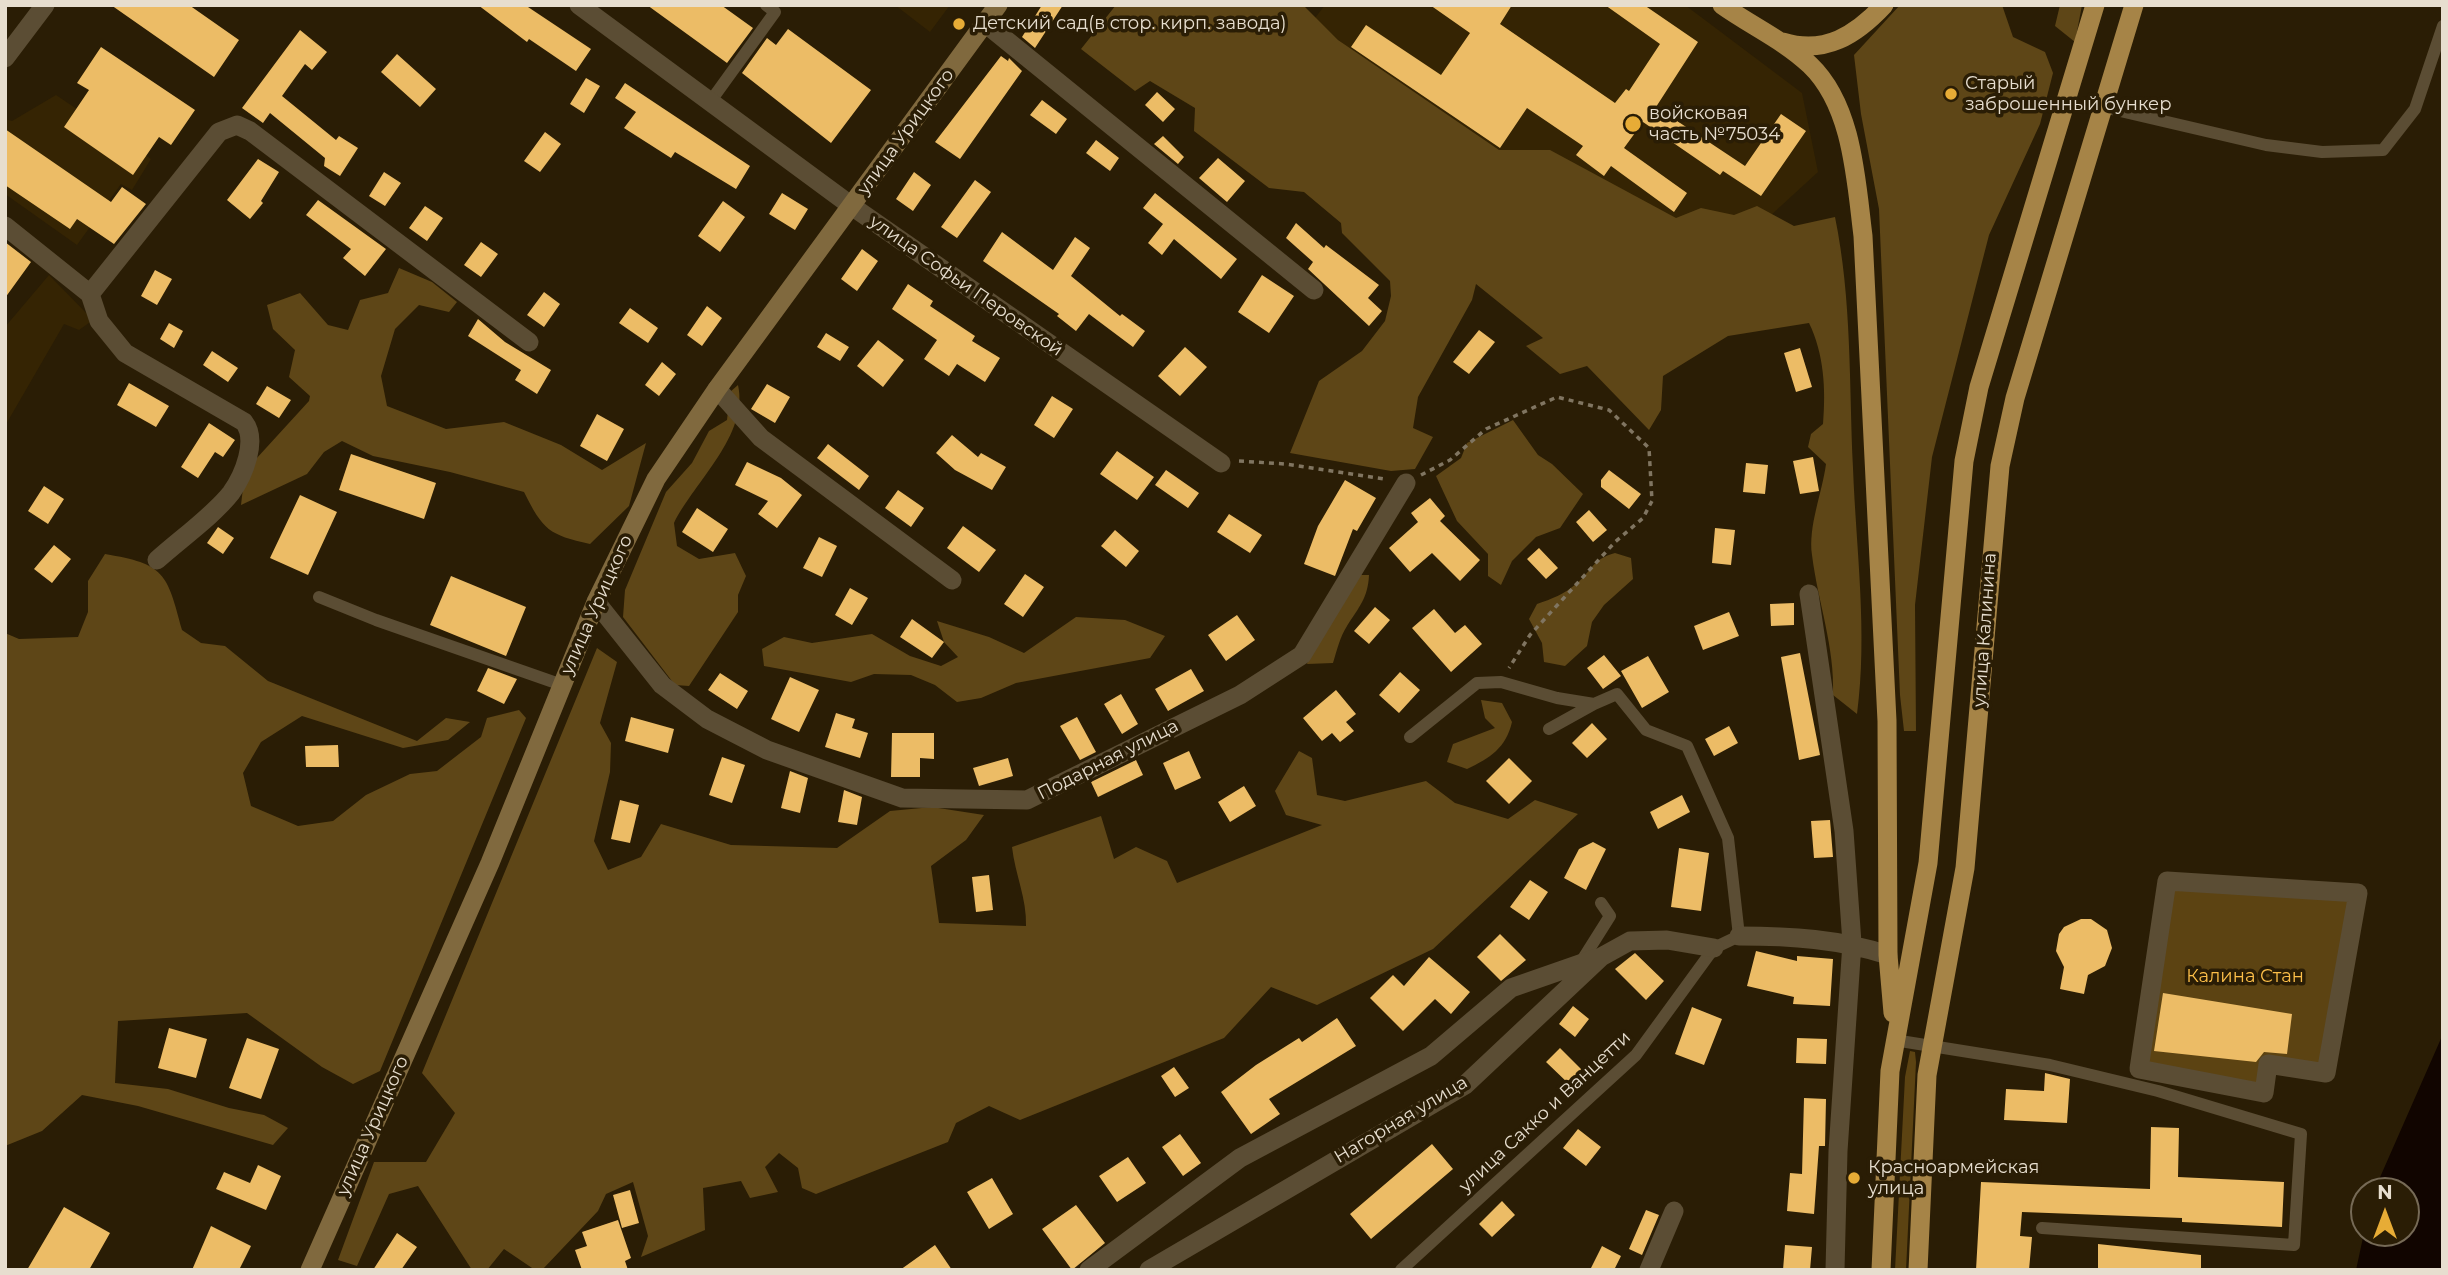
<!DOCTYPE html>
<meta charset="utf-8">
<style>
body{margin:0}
#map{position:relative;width:2448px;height:1275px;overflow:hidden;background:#2a1d05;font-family:Montserrat,sans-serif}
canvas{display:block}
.frame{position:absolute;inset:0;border:7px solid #e7decf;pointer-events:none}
.north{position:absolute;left:2350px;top:1177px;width:70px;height:70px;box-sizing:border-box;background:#2a1d05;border:2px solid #766a56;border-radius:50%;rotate:0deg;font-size:19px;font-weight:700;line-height:28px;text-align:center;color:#e7decf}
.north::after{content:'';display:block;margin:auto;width:24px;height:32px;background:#e7ac36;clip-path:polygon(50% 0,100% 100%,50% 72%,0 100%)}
</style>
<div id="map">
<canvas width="2448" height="1275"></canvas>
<div class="frame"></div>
<div class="north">N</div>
</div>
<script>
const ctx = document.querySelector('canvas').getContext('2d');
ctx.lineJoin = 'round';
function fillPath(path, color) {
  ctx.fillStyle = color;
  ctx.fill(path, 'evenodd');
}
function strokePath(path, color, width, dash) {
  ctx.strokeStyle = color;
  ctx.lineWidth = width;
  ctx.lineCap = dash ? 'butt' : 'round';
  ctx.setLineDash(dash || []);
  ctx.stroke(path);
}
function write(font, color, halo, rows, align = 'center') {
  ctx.font = font + ' Montserrat,sans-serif';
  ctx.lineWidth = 7;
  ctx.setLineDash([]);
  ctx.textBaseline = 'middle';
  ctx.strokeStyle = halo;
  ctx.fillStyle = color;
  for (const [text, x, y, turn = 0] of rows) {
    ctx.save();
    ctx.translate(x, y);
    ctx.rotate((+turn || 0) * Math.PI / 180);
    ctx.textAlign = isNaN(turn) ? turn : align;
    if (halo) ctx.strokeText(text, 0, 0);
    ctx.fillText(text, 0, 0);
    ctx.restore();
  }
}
const built = new Path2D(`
 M895 5H950L930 32Z
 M1325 5H1685L1802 93 1818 172 1721 261 1502 155 1348 49 1315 18Z
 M56 95 151 159 132 190 121 184 77 245 5 194V119L12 121Z
 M49 275 93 320 79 330 64 324 5 426V327Z`);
const green = new Path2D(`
 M2167 882 2358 893 2326 1073 2268 1064 2264 1093 2141 1068Z
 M1910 1051 1915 1052 1916 1062 1906 1270H1895L1905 1077Z`);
const forest = new Path2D(`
 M1116 5H1303L1338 40 1499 150H1550L1676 218 1701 208 1734 215 1757 206 1794 226 1835 217C1852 300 1849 383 1853 468 1856 549 1868 633 1857 714L1833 695C1835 647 1818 603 1812 555 1808 526 1822 494 1826 464L1808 447 1811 434 1823 424C1826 389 1824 354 1809 323L1728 336 1663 376 1661 410 1649 430 1587 366 1560 374 1526 346 1543 338 1476 284 1472 300 1418 397 1413 428 1433 437 1415 469 1391 471 1290 453 1319 381 1362 351 1385 321 1391 296 1390 281 1342 233 1341 223 1304 192 1269 188 1194 131 1195 108 1150 81 1135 91 1081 49Z
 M1900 5H2002L2013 37 2045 52 2053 73 2040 124 1989 235 1932 457 1915 605 1916 731H1904L1900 695 1879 209 1861 114 1854 55Z
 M2060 5H2082L2075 42 2055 26Z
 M399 268 432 282 457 302 449 312 419 305 395 329 381 376 387 406 446 429 504 422 561 445 602 470 646 443 629 506 590 544C549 535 543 530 524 492L450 472 373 456 342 441 324 452 307 474 241 505 245 471 309 401 310 396 289 377 295 350 273 329 267 305 300 293 328 325 348 330 360 300 388 293Z
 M738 385C749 435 695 481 674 523L677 546 699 559 735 553 746 576 738 595V612L689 686 675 685 623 617 625 590 666 492 692 463 709 431 727 420 730 392Z
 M1513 420 1538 455 1552 464 1583 494 1560 528 1536 537 1512 561 1501 585 1488 576V554L1457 521 1436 476 1461 458 1467 443Z
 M1615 553 1631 558 1633 579 1604 605 1592 622 1587 646 1565 666 1544 662 1542 643 1529 619 1537 604C1552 599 1564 594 1576 584 1593 570 1592 559 1615 553Z
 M105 554C165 564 167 573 182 630L201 643 225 646 268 681 417 741 446 718 470 722 448 740 403 748 302 716 261 742 243 773 251 806 298 826 333 821 366 795 410 774 437 771 481 737 487 718 519 710 526 718 380 1071 353 1084 322 1067 247 1013 118 1021 115 1083 168 1089 229 1108 264 1115 288 1128 273 1145 138 1106 82 1095 42 1131 5 1146V633L19 639 78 637 88 612V581Z
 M1359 575H1369C1368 598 1359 607 1347 626 1340 637 1337 650 1333 663L1307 664C1317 631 1345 607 1359 575Z
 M1076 617 1125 620 1165 636 1150 658 1016 683 981 698 957 702 935 685 911 675 874 674 851 682 764 666 762 649 784 637 812 643 872 634 910 656 941 666 958 657 944 642 937 621 989 637 1024 653Z
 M597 648 617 662 600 723 611 743 610 772 594 841 608 870 641 857 661 824 731 845 837 848 890 811 932 807 984 815 966 840 931 866 939 923 1026 926C1027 899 1015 874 1012 847L1101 816 1114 859 1136 847 1167 861 1177 883 1322 825 1286 815 1275 791 1299 751 1312 758 1317 795 1345 801 1426 781 1455 803 1508 819 1535 800 1578 814 1433 949 1317 1005 1271 987 1224 1038 1020 1120 989 1106 956 1123 948 1142 816 1194 802 1188 798 1168 779 1153 765 1167 778 1192 750 1198 741 1181 703 1188 705 1230 641 1257 648 1236 633 1182 606 1194 598 1211 542 1270H535L504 1249 487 1270H472L418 1186 389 1194 357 1266 338 1260 374 1162H426L455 1113 422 1073Z
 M1481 700 1502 703 1512 722C1506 748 1490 758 1467 769L1447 762 1453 744 1495 728 1485 718Z`);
const water = new Path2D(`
 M2443 1034V1270H2356L2364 1233H2406V1191H2374Z`);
const building = new Path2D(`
 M111 5H189L239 40 214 77Z
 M478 5H525L591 49 576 71 529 39 527 42Z
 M647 5H721L753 28 727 63Z
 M1042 5H1063L1035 48 1022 37Z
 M1430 5H1512L1500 24 1615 103 1626 89 1629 91 1660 44 1605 5H1644L1698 42 1656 107 1745 166 1781 114 1806 131 1761 196 1723 171 1720 175 1643 122 1624 148 1687 193 1674 212 1611 166 1604 176 1576 155 1583 146 1527 108 1500 148 1351 47 1366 25 1441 75 1470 33Z
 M788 29 871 90 831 143 742 73 767 38 776 45Z
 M300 30 327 52 312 70 305 64 282 96 336 140 339 136 358 148 340 176 324 166 325 158 270 113 263 123 242 108Z
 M101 47 195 110 171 145 159 137 133 175 64 127 89 90 77 83Z
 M397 54 436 89 420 107 381 72Z
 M1001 56 1008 61 1009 58 1022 71 960 159 935 142Z
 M586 78 600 86 584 113 570 104Z
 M625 83 750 166 736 189 675 152 671 158 624 128 636 112 615 98Z
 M1157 92 1175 109 1163 122 1145 105Z
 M1042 100 1067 119 1056 134 1030 115Z
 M5 129 111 202 122 187 146 204 114 244 77 219 70 229 5 185Z
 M545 132 561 144 540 172 524 161Z
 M1163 136 1184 157 1178 164 1154 144Z
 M1096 140 1119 158 1110 171 1086 153Z
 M1218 158 1245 181 1227 202 1199 178Z
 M258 159 279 172 261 201 263 203 250 219 227 200Z
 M384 172 401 183 385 206 369 196Z
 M914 172 931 185 913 211 896 199Z
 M975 180 991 192 957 238 941 227Z
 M782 193 808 209 795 230 769 214Z
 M1155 193 1237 259 1221 279 1174 239 1162 255 1148 243 1163 224 1143 208Z
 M318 200 386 249 365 276 343 258 351 249 306 215Z
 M723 201 745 217 720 252 698 236Z
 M425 206 443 218 427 241 409 228Z
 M1296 223 1324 248 1326 245 1379 285 1368 298 1382 311 1369 326 1308 269 1313 262 1286 238Z
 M1002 232 1053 270 1075 237 1090 248 1071 276 1120 316 1122 314 1145 331 1133 347 1089 314 1076 331 1057 316 1059 314 983 261Z
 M5 242 31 262 5 298Z
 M481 242 498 254 481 277 464 265Z
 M862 249 878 261 857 291 841 279Z
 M155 270 172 279 157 305 141 296Z
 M1262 275 1294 296 1269 333 1238 312Z
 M908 284 933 301 930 306 975 336 972 341 1000 358 985 382 957 364 949 376 924 359 937 340 892 309Z
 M544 292 560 304 544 327 527 315Z
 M707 306 722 318 702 346 687 335Z
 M630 308 658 328 648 343 619 323Z
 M478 319 505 342 551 370 537 394 515 380 521 370 468 336Z
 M169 323 183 331 174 348 160 339Z
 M1479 330 1495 342 1469 374 1453 362Z
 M826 333 849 347 840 361 817 347Z
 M878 340 904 360 883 387 857 366Z
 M1185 347 1207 367 1180 396 1158 376Z
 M1800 348 1812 387 1796 392 1784 353Z
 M212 351 238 368 228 382 203 365Z
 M662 362 676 374 659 396 645 385Z
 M129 383 169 406 156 427 117 405Z
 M767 384 790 397 775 423 751 409Z
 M267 386 291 400 279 418 256 404Z
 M1052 396 1073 409 1054 438 1034 425Z
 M597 414 624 429 607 461 580 446Z
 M209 423 235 440 223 457 215 452 198 478 181 467Z
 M952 435 978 457 981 453 1006 467 992 490 955 470 936 453Z
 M828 444 869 476 859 490 817 458Z
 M1117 451 1154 477 1137 500 1100 474Z
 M351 454 436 483 424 519 339 490Z
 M1813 457 1819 491 1800 494 1793 461Z
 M747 462 781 478 802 495 777 528 758 514 768 501 735 485Z
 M1746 463 1768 465 1765 494 1743 492Z
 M1166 470 1199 493 1188 508 1155 485Z
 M1609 470 1641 494 1629 509 1601 487V480Z
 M1345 480 1376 498 1357 531 1353 529 1335 576 1304 564 1318 526Z
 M44 486 64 499 48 524 28 511Z
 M898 490 924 508 911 527 885 508Z
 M300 495 337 512 308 575 270 558Z
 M1430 498 1445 516 1440 521 1480 560 1460 581 1432 553 1410 572 1389 548 1418 522 1411 513Z
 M697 508 728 529 713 552 682 532Z
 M1589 510 1607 530 1593 542 1576 522Z
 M1229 514 1262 535 1250 553 1217 532Z
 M963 526 996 550 979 572 947 548Z
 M218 527 234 538 223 554 207 543Z
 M1715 528 1735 530 1731 565 1712 563Z
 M1115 530 1139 551 1126 567 1101 546Z
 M819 537 837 546 822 577 803 568Z
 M54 545 71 559 52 583 34 569Z
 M1539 548 1558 568 1546 579 1527 559Z
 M1025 574 1044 587 1023 617 1004 604Z
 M451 576 526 607 506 656 430 625Z
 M850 588 868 598 852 625 835 615Z
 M1794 603V625L1771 626 1770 604Z
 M1375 607 1390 620 1369 644 1354 631Z
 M1434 609 1455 633 1465 625 1482 644 1451 672 1412 628Z
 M1729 612 1739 636 1703 650 1694 626Z
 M1237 615 1255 640 1226 661 1208 635Z
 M912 619 944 642 932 658 900 637Z
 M1800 653 1820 755 1799 760 1781 657Z
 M1604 655 1621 676 1603 689 1587 668Z
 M1648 656 1669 692 1642 708 1621 671Z
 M488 668 517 679 504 704 477 691Z
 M1191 669 1204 691 1168 711 1155 689Z
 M1400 672 1420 690 1399 713 1379 695Z
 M720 673 748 691 737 709 708 690Z
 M790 677 819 690 799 732 771 719Z
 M1336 690 1356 714 1346 722 1354 731 1340 742 1332 733 1322 741 1303 718Z
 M1121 694 1138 724 1122 734 1104 704Z
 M836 713 855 719 852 728 868 733 860 758 825 747Z
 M631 717 674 729 668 753 625 741Z
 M1077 717 1096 752 1080 760 1060 726Z
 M1592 723 1607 739 1587 758 1572 743Z
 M1729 726 1738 743 1714 756 1705 739Z
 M892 733H934V759L920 758V777H891Z
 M338 745 339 767H306L305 746Z
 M1189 751 1201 778 1175 790 1163 763Z
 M722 757 745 765 732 803 709 795Z
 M1008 758 1013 776 979 786 973 768Z
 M1509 758 1532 781 1509 804 1486 781Z
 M1136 760 1143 775 1098 797 1091 782Z
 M790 771 808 778 800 813 781 808Z
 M1244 786 1256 806 1230 822 1218 802Z
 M844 790 862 797 857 825 838 822Z
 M1682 795 1690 812 1658 829 1650 812Z
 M620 800 639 805 630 843 611 839Z
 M1830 820 1833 857 1814 858 1811 821Z
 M1593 842 1606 849 1586 890 1564 878 1579 849Z
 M1679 848 1709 853 1701 911 1671 907Z
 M989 875 993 910 976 912 972 877Z
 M1530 880 1548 892 1529 920 1510 907Z
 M2081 919H2091L2107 930 2112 948 2105 966 2088 975 2084 994 2060 989 2064 967 2056 951 2059 934 2064 927Z
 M1500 934 1526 960 1501 981 1477 957Z
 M1756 951 1797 961V956L1833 959 1830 1006 1793 1004 1794 997 1747 986Z
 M1635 953 1664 981 1646 1000 1615 969Z
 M1429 957 1470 992 1451 1014 1435 999 1403 1031 1370 998 1393 975 1404 986Z
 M2163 993 2292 1014 2287 1054 2264 1052 2256 1062 2154 1051Z
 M1573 1006 1589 1019 1575 1037 1559 1024Z
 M1692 1007 1722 1019 1704 1065 1675 1054Z
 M1337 1018 1356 1046 1269 1099 1280 1114 1251 1134 1221 1092 1256 1065 1299 1038 1302 1042Z
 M169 1028 207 1039 196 1078 158 1068Z
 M247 1038 279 1049 261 1099 229 1088Z
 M1797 1038 1827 1039 1826 1064 1796 1063Z
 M1560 1048 1583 1071 1570 1085 1546 1062Z
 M1174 1067 1189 1088 1175 1097 1161 1076Z
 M2045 1073 2070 1079 2067 1123 2004 1120 2006 1089 2044 1091Z
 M1804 1098 1826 1099 1825 1146H1819L1814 1214 1787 1211 1790 1173 1802 1174Z
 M2151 1127 2179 1128 2178 1177 2284 1182 2282 1227 2182 1222V1218L2022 1212 2020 1236 2032 1237 2029 1270H1976L1981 1182 2150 1189Z
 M1578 1129 1601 1147 1586 1166 1563 1148Z
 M1180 1134 1201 1163 1183 1176 1162 1147Z
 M1432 1144 1453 1169 1371 1239 1350 1214Z
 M1128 1157 1146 1183 1117 1202 1099 1176Z
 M258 1165 281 1176 266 1210 216 1189 224 1172 250 1183Z
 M992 1178 1013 1214 989 1229 967 1192Z
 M630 1190 639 1223 622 1228 613 1195Z
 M1502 1201 1515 1215 1492 1237 1479 1224Z
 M1076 1205 1105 1243 1072 1270 1042 1229Z
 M64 1207 110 1233 89 1270H27Z
 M1646 1210 1659 1215 1642 1255 1629 1249Z
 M618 1220 631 1258 625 1261 628 1270H582L575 1250 587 1246 582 1232Z
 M211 1226 251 1246 239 1270H192Z
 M397 1233 417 1247 401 1270H373Z
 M2098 1244 2201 1255V1270H2098Z
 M935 1245 952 1270H900Z
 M1785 1245 1812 1247 1810 1270H1783Z
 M1602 1246 1621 1256 1614 1270H1590Z`);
const path = new Path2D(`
 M1239 461 1285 464 1384 479
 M1421 475 1450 460 1486 429 1557 397 1609 410 1649 448 1652 501 1643 518 1615 542 1530 635 1509 668`);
const service = new Path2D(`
 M710 102 775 12 766 5
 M2103 107 2266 145 2322 152 2383 150 2415 109 2443 26
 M319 597 376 620 562 685
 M1549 729 1594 704
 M1581 962 1610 916 1601 903
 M1894 1040 2050 1065 2158 1091 2301 1134 2294 1245 2042 1228
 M1401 1270 1636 1055 1714 948 1739 936 1728 838 1687 746 1646 730 1617 694 1594 704 1557 698 1501 682 1477 683 1410 737`);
const pedestrian = new Path2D(`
 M2167 881 2358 893 2326 1073 2268 1064 2264 1093 2139 1069Z`);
const minor = new Path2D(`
 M579 5 853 207 1221 463
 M985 23 1314 290
 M5 58 45 5
 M5 226 90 294 99 321 125 353 244 422C258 440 244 475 231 493 213 516 179 540 157 560
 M90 294 219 132 237 125 250 131 529 342
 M717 389 761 438 952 580
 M1809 594 1844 831 1852 943 1838 1151 1835 1270
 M596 602 662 685 707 719 767 750 902 798 1027 800 1240 695 1302 655 1406 483
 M1739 936C1791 936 1839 939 1888 955
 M1089 1270 1240 1158 1431 1056 1511 988 1597 958
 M1149 1270 1465 1085 1601 957 1630 941 1667 940 1714 948
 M1649 1270 1674 1211`);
const secondary = new Path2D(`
 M310 1270 490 863 596 602 656 479 717 389 998 5`);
const primary = new Path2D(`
 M1722 5C1750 25 1785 41 1810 65 1853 106 1856 181 1863 236L1887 721 1888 955 1893 1013
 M1783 42C1825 55 1856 35 1884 5
 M1881 1270 1890 1071 1928 863 1964 461 1979 387 2095 5
 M1918 1270 1927 1075 1965 868 2000 466 2015 398 2134 5`);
const markers = [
 [959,24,7,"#e7ac36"],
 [1951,94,7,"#e7ac36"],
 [1633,124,9,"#e7ac36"],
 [1854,1178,7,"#e7ac36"]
];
const poiNames = [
 ["Детский сад(в стор. кирп. завода)",973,24],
 ["Старый",1965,84],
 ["заброшенный бункер",1965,105],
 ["войсковая",1649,114],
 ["часть №75034",1649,135],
 ["Красноармейская",1868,1168],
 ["улица",1868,1189]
];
const streetNames = [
 ["улица Урицкого",906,132,-54],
 ["улица Софьи Перовской",966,286,35],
 ["улица Урицкого",597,605,-66],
 ["улица Калинина",1985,630,-86],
 ["Подарная улица",1108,760,-27],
 ["улица Сакко и Ванцетти",1545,1112,-43],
 ["Нагорная улица",1401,1120,-31],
 ["улица Урицкого",373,1126,-66]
];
const parkNames = [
 ["Калина Стан",2245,977]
];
fillPath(built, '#352403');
fillPath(green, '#5c4312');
fillPath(forest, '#5e4617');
fillPath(water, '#110500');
fillPath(building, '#ecbc66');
strokePath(path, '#807561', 3.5, [5, 5]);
strokePath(service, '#5b4d34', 12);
strokePath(pedestrian, '#5b4d34', 19);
strokePath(minor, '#5b4d34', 19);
strokePath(secondary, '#80693e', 19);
strokePath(primary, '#a68447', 19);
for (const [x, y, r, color] of markers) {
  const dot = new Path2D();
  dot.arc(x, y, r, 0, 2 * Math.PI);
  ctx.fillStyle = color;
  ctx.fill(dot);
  strokePath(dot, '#2a1d05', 2.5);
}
write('18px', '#e7decf', '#2a1d05', poiNames, 'left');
write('18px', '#e7decf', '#2a1d05', streetNames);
write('18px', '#fdbf49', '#2a1d05', parkNames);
</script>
